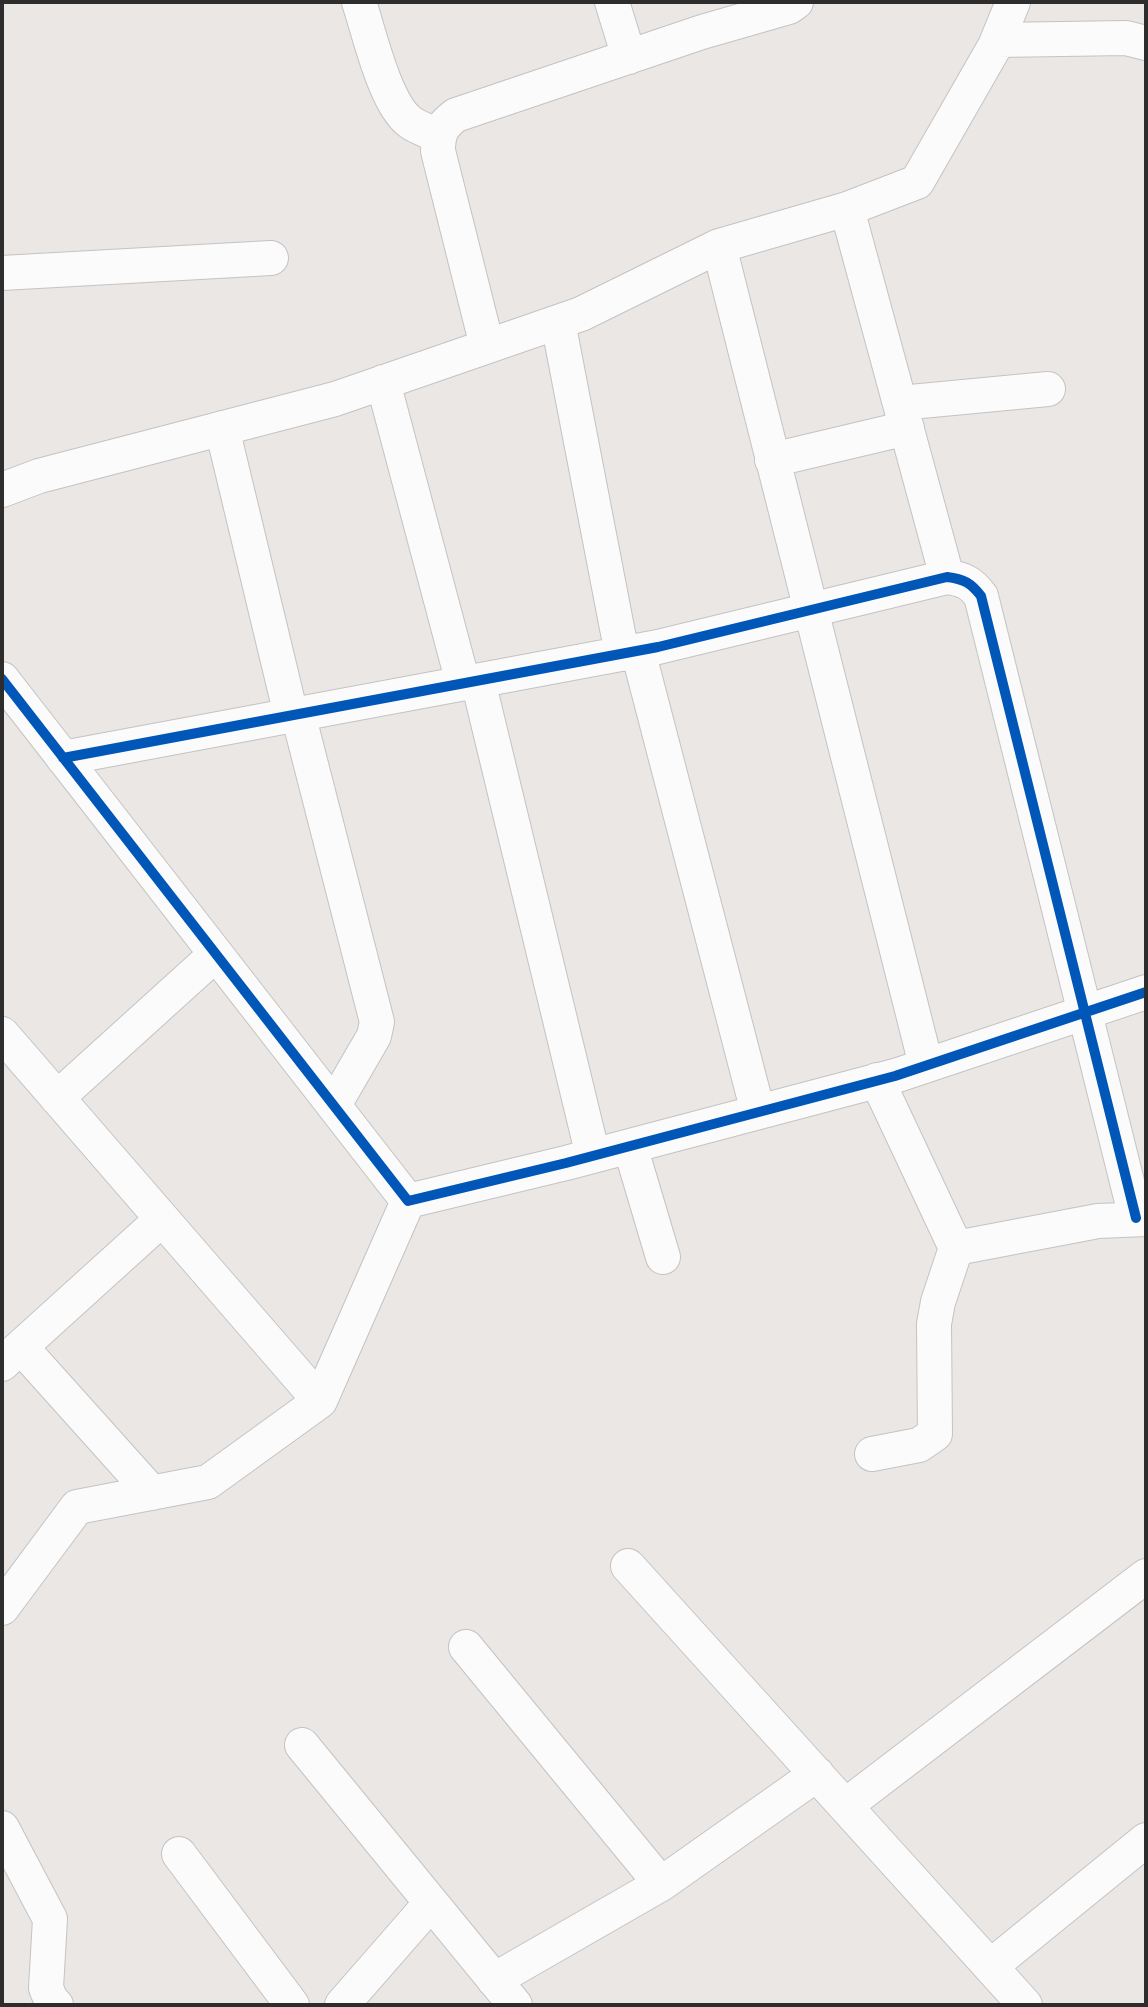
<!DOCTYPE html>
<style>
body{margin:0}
#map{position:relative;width:1148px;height:2007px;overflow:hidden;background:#eae7e4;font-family:Overpass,sans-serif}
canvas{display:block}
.frame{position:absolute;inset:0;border:4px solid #2d2d2d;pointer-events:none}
</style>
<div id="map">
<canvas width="1148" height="2007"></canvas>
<div class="frame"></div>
</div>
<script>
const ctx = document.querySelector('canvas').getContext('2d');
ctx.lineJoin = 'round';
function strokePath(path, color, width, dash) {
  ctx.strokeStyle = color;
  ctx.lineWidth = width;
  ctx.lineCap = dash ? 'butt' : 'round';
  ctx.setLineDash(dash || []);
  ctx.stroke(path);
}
const minor = new Path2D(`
 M359 2C369 32 385 104 410 122 418 128 429 131 438 136
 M612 2 629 57
 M998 40 1126 38 1146 43
 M847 209 947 577
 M719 246 926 1065
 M2 273 271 258
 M558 322 622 654
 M487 346 438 151C438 133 442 125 456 115L702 32 789 7 796 2
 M383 382 463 683
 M900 403 1048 389
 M222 428 291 715
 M772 460 907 428
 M2 490 39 476 335 399 581 314 719 246 847 209 917 182 995 46 1013 2
 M638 651 758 1112
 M2 679 408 1201 566 1163 895 1076 1146 992
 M478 681 593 1156
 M298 714 377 1022 374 1036 334 1105
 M63 758 658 647 947 577C964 579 971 583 981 596L1136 1218
 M2 1034 320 1401
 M877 1080 956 1248 1098 1221 1146 1219
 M57 1098 216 954
 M630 1146 663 1257
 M21 1347 152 1493
 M2 1364 162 1219
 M872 1454 919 1445 935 1434 934 1324 938 1302 956 1248
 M628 1566 1025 2005
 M2 1608 77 1507 208 1482 320 1401 408 1201
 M466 1647 661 1884
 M302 1745 515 2005
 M845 1806 1146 1576
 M2 1828 50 1919 46 1988 51 2000 56 2005
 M179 1854 292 2005
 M991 1966 1146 1840
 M494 1980 661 1884 817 1774
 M342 2005 431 1903`);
const cycleway = new Path2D(`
 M2 679 408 1201 566 1163 895 1076 1146 992
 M63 758 658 647 947 577C964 579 971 583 981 596L1136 1218`);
strokePath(minor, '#c4c3c4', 36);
strokePath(minor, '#fcfbfb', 34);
strokePath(cycleway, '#0057b8', 10);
</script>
